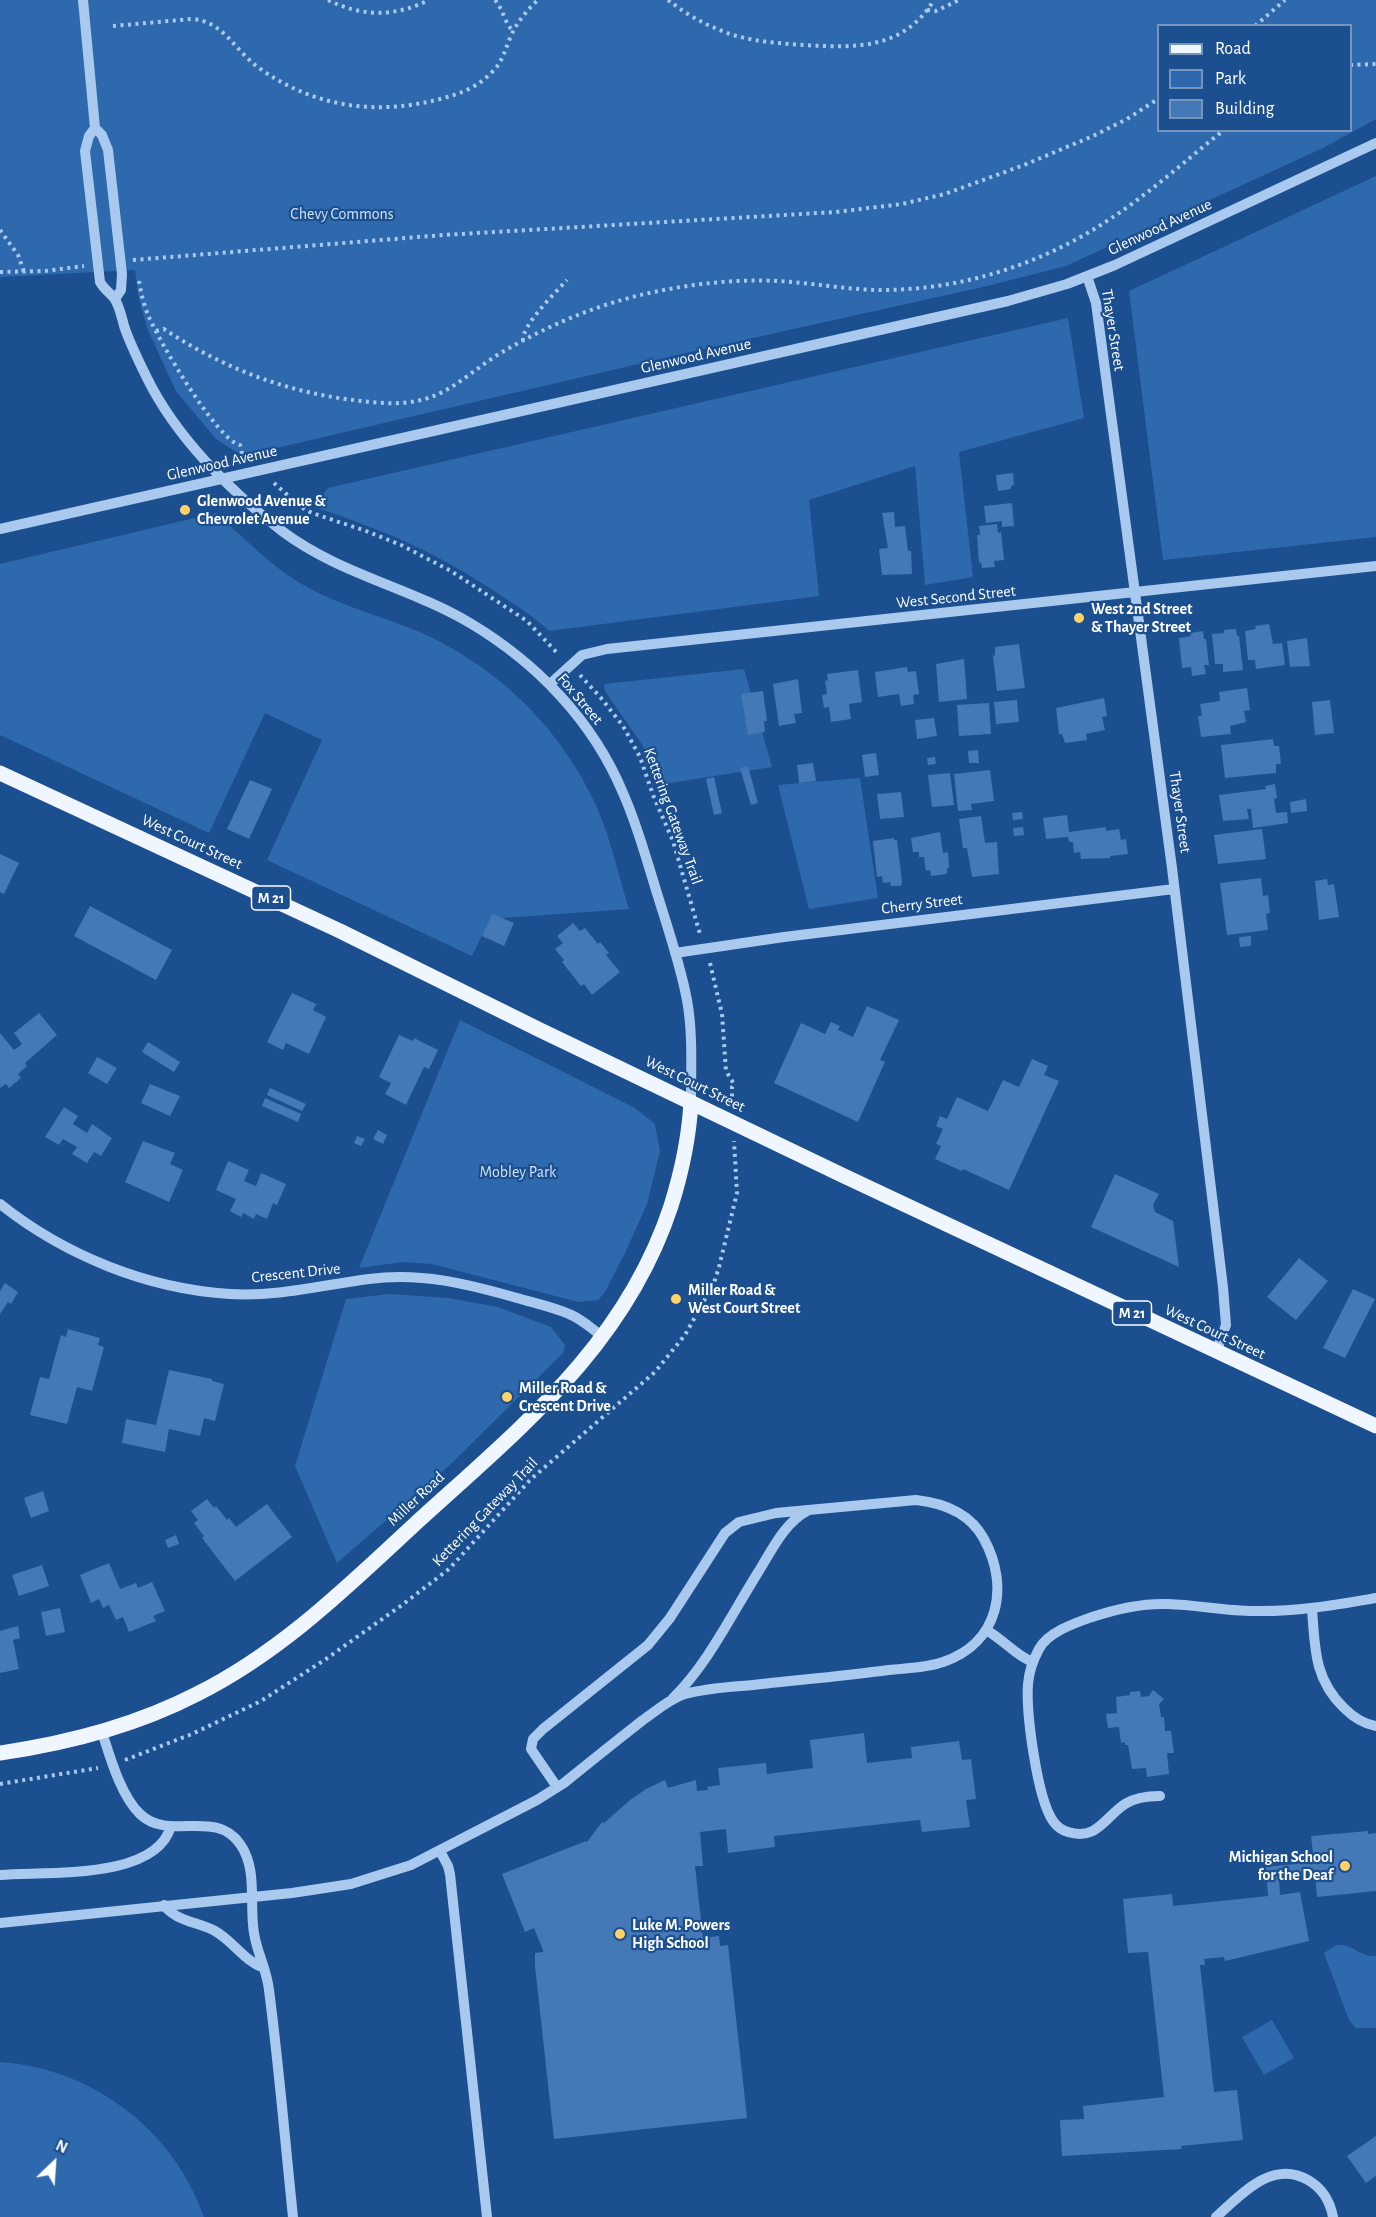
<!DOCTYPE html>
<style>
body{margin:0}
#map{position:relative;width:1376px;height:2217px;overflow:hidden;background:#1b4f8f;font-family:"Alegreya Sans",sans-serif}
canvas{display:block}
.legend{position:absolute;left:1157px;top:24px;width:195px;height:108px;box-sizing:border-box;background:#1b4f8f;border:2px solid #7695bc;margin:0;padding:8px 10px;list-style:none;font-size:18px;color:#fff}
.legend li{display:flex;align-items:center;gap:12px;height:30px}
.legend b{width:30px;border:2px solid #7695bc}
.north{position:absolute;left:24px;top:2133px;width:60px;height:60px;-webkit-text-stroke:4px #1b4f8f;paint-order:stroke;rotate:25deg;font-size:16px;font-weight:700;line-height:24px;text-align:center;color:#fff}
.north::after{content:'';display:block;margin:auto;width:21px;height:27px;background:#fff;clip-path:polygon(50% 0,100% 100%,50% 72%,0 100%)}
</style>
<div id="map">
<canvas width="1376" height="2217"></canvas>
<ul class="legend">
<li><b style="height:8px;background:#f0f6ff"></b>Road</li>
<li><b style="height:16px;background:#2e69ad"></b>Park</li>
<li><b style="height:16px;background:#4478b7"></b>Building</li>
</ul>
<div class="north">N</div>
</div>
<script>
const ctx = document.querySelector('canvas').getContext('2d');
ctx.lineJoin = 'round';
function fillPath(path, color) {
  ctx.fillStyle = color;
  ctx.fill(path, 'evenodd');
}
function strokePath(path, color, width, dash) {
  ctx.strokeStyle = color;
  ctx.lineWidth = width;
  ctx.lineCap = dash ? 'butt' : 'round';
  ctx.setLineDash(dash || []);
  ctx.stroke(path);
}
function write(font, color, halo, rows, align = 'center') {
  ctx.font = font + ' "Alegreya Sans",sans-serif';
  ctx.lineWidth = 4.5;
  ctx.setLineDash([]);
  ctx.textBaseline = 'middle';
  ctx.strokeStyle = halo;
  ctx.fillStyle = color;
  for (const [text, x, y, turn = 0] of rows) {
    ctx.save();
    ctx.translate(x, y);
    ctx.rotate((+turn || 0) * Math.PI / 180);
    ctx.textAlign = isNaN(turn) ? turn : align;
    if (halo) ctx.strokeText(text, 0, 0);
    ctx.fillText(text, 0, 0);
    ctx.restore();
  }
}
const green = new Path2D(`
 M0 0H1376V119L1323 148 1066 266 983 287 690 352 255 453 236 452 216 439 176 391 147 328 139 299 135 270 0 277ZM1158 26H1350V130H1158Z
 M1376 176V537L1163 560 1129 291Z
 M1068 318 1084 418 959 452 973 577 925 585 915 466 809 500 819 596 549 631C533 616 516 605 497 593 436 552 384 530 314 507L328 488Z
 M216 513C241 535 265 560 292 578 331 604 380 615 422 633 495 666 554 722 590 793 609 829 617 871 629 909L490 919 472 956 267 860 322 740 265 713 209 833 0 735V564Z
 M744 669 772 767 664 784 645 749 605 691 604 684Z
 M860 778 878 898 809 909 778 785Z
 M460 1020 635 1108 655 1124 660 1151 647 1204 626 1251 605 1292 598 1300 578 1302 432 1264 403 1262 359 1268Z
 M389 1294 448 1298 498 1307 551 1327 565 1345 563 1353 451 1464 337 1563 295 1466 346 1299Z
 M1336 1945C1353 1943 1360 1958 1376 1956V2028H1356L1349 2020 1324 1953Z
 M1272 2020 1294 2058 1264 2075 1242 2037Z
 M0 2062C92 2068 174 2130 204 2217H0Z`);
const building = new Path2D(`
 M1013 473 1014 485 1011 486V489L998 491 996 475Z
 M1012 503 1014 526 1002 527V521L986 523 984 506Z
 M894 512 895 527 905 526 908 551H911L912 574 882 575 879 549 888 548 882 513Z
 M997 524 998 533 1001 532 1004 560 994 561 995 567 982 568 981 562 979 563 977 535H980L979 526Z
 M1269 624 1273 644 1282 643 1285 665 1256 669 1255 660H1248L1245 631 1256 629 1255 626Z
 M1236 629 1237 636H1239L1243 670 1223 672V664H1215L1212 634 1224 633V630Z
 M1203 631 1204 639H1206L1209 665H1204L1206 674 1192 676 1191 667 1182 668 1179 638 1191 636 1190 633Z
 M1307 638 1310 666 1290 667 1287 641Z
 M1019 644 1025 688 997 691 993 656 995 655V647Z
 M964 659 967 699 939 702 936 664Z
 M907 667 908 672 916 671 919 694 913 695 914 704 901 706 899 694 878 697 875 672Z
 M858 670 862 702 849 704 851 719 831 722 829 707 824 708 822 695 827 694 825 681 828 680 827 674Z
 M798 679 802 713 794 714 796 723 779 726 773 684Z
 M1247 688 1250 710 1244 711 1246 722 1230 726 1231 734 1201 737 1198 716H1202L1200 704 1220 701 1219 692Z
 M763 691 767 721H764L765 732 748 735 741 694Z
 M1104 698 1107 716 1102 717 1105 730 1086 734 1087 740 1065 743 1062 734H1059L1056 708Z
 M1017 700 1019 722 996 724 994 702Z
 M1330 700 1334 733 1315 735 1312 702Z
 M989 703 991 734 959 736 957 705Z
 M934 718 937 736 917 739 915 720Z
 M1273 739 1274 746H1279L1281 764H1276V773L1225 778 1221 745Z
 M978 750 979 763H969L968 751Z
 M876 753 879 775 865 777 862 755Z
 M935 757 936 764 928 765 927 758Z
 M813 763 816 781 799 783 797 765Z
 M748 766 758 803 751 805 740 768Z
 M990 770 994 801 971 804 972 810 958 811 954 774Z
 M950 773 954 805 932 807 928 775Z
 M714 777 722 813 714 815 706 779Z
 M250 780 272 789 249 839 227 829Z
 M1275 784 1277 798 1274 799 1276 813 1287 812 1288 823 1253 828 1251 809H1247L1249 819 1223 821 1219 795 1266 789 1265 786Z
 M901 792 904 817 880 819 877 794Z
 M1306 799 1307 811 1291 813 1290 802Z
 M1022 812 1023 819 1013 820 1012 813Z
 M1067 815 1069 832 1106 827V831L1119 829 1121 840 1126 839 1128 854 1110 856V858L1081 859 1080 852 1074 853 1073 842H1069L1068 837 1046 839 1043 818Z
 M981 816 985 843 997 842 999 874 972 877 967 848H963L959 819Z
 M1023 827 1024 835 1014 836 1013 828Z
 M1262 829 1266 859 1218 864 1214 835Z
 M940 832 943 853 948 852 949 868H947V874L931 876 930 870 926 871 924 857H919V852H913L911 838Z
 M894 838V840H897L902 881 901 886H891L890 882 883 883 882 876 877 877 873 841Z
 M0 854 19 863 4 894 0 892Z
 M1261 878 1263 896 1268 895 1270 913 1266 914 1268 930 1227 935 1220 883Z
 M1327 879 1328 885 1334 884 1339 917 1319 920 1315 881Z
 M90 906 172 950 156 980 74 936Z
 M492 914 514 923 504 946 482 936Z
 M573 923 580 931 585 928 598 944 600 942 609 953 606 955 620 972 592 995 584 984 581 986 562 962 564 960 555 949 563 943 557 936Z
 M1251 936V946L1240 947 1239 937Z
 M292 993 316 1004 313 1010 326 1017 309 1054 286 1043 283 1050 267 1042Z
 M867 1006 899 1020 880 1060 885 1062 858 1122 774 1083 801 1023 825 1034 831 1022 840 1026 838 1030 853 1037Z
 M39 1013 57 1035 25 1063 27 1066 18 1074 21 1078 9 1088 6 1084 0 1088V1033L14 1050 22 1044 14 1033Z
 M399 1035 413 1041 414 1038 438 1050 429 1069 424 1067 406 1105 385 1094 391 1083 379 1077Z
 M148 1042 180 1062 174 1072 142 1052Z
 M97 1057 117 1068 107 1084 88 1073Z
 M1032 1059 1048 1066 1044 1075 1059 1081 1009 1190 963 1169 962 1171 935 1159 941 1146 936 1144 943 1129 936 1126 940 1116 947 1119 957 1097 988 1111 1003 1080 1019 1087Z
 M150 1084 180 1096 170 1116 141 1103Z
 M270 1088 306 1104 302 1111 267 1095Z
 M265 1098 301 1114 298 1122 262 1106Z
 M64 1107 78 1116 73 1124 87 1133 92 1124 112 1138 101 1156 94 1152 87 1163 72 1154 77 1147 63 1139 59 1145 45 1137Z
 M378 1130 387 1135 383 1144 373 1139Z
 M357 1136 365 1139 361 1146 354 1143Z
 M143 1141 175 1153 170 1164 183 1170 169 1202 125 1182Z
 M228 1161 249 1170 244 1181 256 1186 261 1173 286 1184 277 1205 273 1203 267 1219 256 1214 254 1219 243 1213 241 1217 230 1211 236 1199 216 1190Z
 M1115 1174 1159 1194 1153 1205 1155 1212 1173 1221 1179 1267 1091 1227Z
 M1299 1258 1328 1281 1296 1320 1267 1297Z
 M5 1283 18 1292 11 1304 8 1302 0 1314V1291Z
 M1353 1289 1375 1299 1345 1358 1323 1348Z
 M68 1329 100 1338 98 1345 104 1347 92 1391 77 1387 67 1424 30 1415 40 1377 49 1379 61 1335 66 1337Z
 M169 1370 212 1379V1381L224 1384 215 1421 204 1418 200 1436 169 1429 165 1452 122 1443 126 1419 156 1425Z
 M43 1491 49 1511 31 1518 24 1498Z
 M207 1499 214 1508 216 1506 227 1520 229 1518 236 1527 267 1504 292 1537 235 1581 202 1538 204 1536 194 1523 198 1520 191 1511Z
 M176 1535 179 1544 168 1548 165 1540Z
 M109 1563 120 1589 136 1583 138 1588 152 1582 165 1611 153 1616 156 1621 129 1632 123 1617 116 1620 109 1605 103 1608 99 1599 91 1603 80 1575Z
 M42 1565 49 1586 19 1596 12 1575Z
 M60 1608 65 1632 46 1636 41 1612Z
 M18 1626 20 1638 13 1640 19 1669 0 1673V1631Z
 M1153 1690 1164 1699 1159 1704 1161 1717H1164L1165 1731H1171L1174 1753H1167L1169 1774 1147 1777 1146 1768 1132 1769 1128 1745H1125V1742L1121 1743 1119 1727 1108 1728 1106 1714 1117 1713 1116 1697 1130 1695V1692L1140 1691 1141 1697 1149 1696Z
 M864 1733 867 1763 912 1758 911 1747 959 1741 962 1760 971 1759 976 1799 966 1800 970 1827 922 1832 920 1820 774 1836 775 1847 728 1853 726 1829 700 1832 703 1866H695L703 1938 719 1936 720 1946 728 1945 747 2118 554 2139 535 1966V1953L543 1952V1950L534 1928 525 1932 502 1874 586 1841 587 1842 602 1822 604 1823 630 1800 646 1789 665 1780 668 1788 696 1780 697 1791 708 1790 707 1787 720 1785 718 1768 766 1763 767 1774 813 1768 810 1740Z
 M1368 1831V1834L1376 1833V1891L1317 1897 1315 1875 1279 1878 1280 1895 1300 1892 1309 1941 1225 1961 1224 1957 1204 1959 1205 1965H1200L1214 2092 1237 2090 1243 2140 1181 2146 1182 2149 1062 2156 1060 2120 1084 2119 1083 2106 1164 2097 1148 1952 1128 1953 1123 1899 1172 1894 1173 1906 1268 1896 1266 1867 1314 1862 1311 1836Z
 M1376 2136V2176L1366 2183 1347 2156Z`);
const path = new Path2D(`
 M328 0C362 17 395 17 429 0
 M495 0C503 9 505 24 513 31
 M668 0C682 11 698 21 715 28 743 41 773 43 804 45 856 48 903 50 934 0
 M927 10 936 11 959 0
 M113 26 191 19C223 20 235 51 259 68 314 107 375 116 440 99 460 94 478 87 492 72 503 62 505 49 511 36 517 22 527 10 538 0
 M1255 26 1285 0
 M1350 65 1376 64
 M0 230 18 255 24 272
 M133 260 443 235 836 212 902 204 945 194 1024 165 1093 136 1127 119 1158 99
 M0 272 45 271 84 266
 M139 281C141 293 144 306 149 317 159 341 217 440 240 445L242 454 247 458
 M156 331 164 329C224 369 291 394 362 401 385 404 409 405 431 397 456 388 476 368 499 354 548 325 602 302 659 291 698 283 739 279 779 281 812 283 844 289 876 290 959 291 1041 265 1110 219 1150 193 1186 160 1224 130
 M523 341C521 326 556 292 567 280
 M274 483 301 507 312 513 366 531 401 545 451 571 527 621 559 655
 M580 675 601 698 623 726 640 757 653 795 673 841 700 934
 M710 963 722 1014 726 1071 734 1084 732 1087V1103
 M125 1760 192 1734 261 1701 326 1659 402 1605 449 1569 531 1479 655 1372 685 1335 714 1283 719 1267 737 1193 734 1141
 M0 1784 98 1768`);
const minor = new Path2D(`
 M83 0 95 128 102 135 108 150 122 274 121 290 115 299
 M95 128 89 136 85 151 100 282C104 289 109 292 114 298 120 306 122 320 125 329 131 345 139 362 147 378 176 437 230 491 282 531 339 574 409 587 470 623 537 663 593 721 623 793 637 824 646 858 656 890 667 926 680 963 687 1000 693 1033 691 1068 691 1102
 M1087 276 1096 303 1172 868 1223 1287 1226 1325 1216 1352
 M0 529 1008 301 1067 284 1115 265 1376 143
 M550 684 582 655 607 649 1376 566
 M675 953 784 937 1174 889
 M0 1204C64 1255 147 1289 230 1294 277 1297 322 1285 369 1279 421 1272 468 1284 517 1298 534 1303 553 1307 569 1314 582 1319 592 1329 603 1337
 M1312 1609C1315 1648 1314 1679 1344 1708 1353 1717 1364 1724 1376 1726
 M986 1630C1003 1639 1017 1657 1033 1662
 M673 1698C707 1665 732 1614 757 1574 771 1552 784 1522 809 1510
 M102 1732C110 1757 121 1796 140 1814 169 1842 215 1808 240 1844 258 1869 249 1904 254 1933 257 1953 267 1970 269 1990 279 2066 285 2141 293 2217
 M1160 1796C1148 1796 1136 1797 1125 1804 1105 1817 1097 1841 1068 1832 1061 1830 1057 1827 1053 1821 1037 1798 1026 1713 1028 1684 1029 1672 1033 1660 1039 1649 1048 1632 1075 1623 1092 1617 1116 1609 1144 1603 1168 1604 1197 1605 1226 1611 1254 1611 1296 1612 1335 1605 1376 1598
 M440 1851 448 1866 450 1874 487 2217
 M0 1875C45 1871 156 1881 171 1826
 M164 1905C175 1921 198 1922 215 1931 233 1941 244 1961 264 1968
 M0 1923 292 1893 351 1884 411 1865 537 1800 564 1783C590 1762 616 1741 643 1720 656 1711 669 1699 685 1694 707 1688 731 1687 753 1685 798 1680 844 1676 889 1670 906 1668 926 1668 943 1662 999 1643 1010 1587 984 1539 970 1513 944 1503 916 1500L776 1513 739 1522 725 1533 670 1618 648 1645 543 1729 533 1739 531 1749 557 1787
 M1216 2217C1241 2195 1272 2159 1308 2180 1322 2188 1330 2201 1333 2217`);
const major = new Path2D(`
 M0 773 340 931 540 1030 844 1176 1376 1426
 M0 1753C69 1743 135 1726 197 1694 281 1652 347 1587 415 1524 520 1428 625 1346 671 1206 682 1171 689 1138 691 1102`);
const markers = [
 [185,510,6,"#ffd166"],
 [1079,618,6,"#ffd166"],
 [676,1299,6,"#ffd166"],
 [507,1397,6,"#ffd166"],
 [1345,1866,6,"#ffd166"],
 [620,1934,6,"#ffd166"]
];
const shields = [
 [271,898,39],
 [1132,1313,39]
];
const shieldNames = [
 ["M 21",271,898],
 ["M 21",1132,1313]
];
const parkNames = [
 ["Chevy Commons",342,214],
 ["Mobley Park",518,1172]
];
const streetNames = [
 ["Glenwood Avenue",1160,227,-25],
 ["Thayer Street",1113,330,81],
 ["Glenwood Avenue",696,356,-13],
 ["Glenwood Avenue",222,463,-13],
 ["West Second Street",956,597,-6],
 ["Fox Street",580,699,50],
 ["Thayer Street",1180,812,82],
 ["Kettering Gateway Trail",673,816,70],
 ["West Court Street",192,842,25],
 ["Cherry Street",922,904,-7],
 ["West Court Street",695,1084,26],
 ["Crescent Drive",296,1273,-6],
 ["West Court Street",1215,1332,25],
 ["Miller Road",416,1499,-43],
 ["Kettering Gateway Trail",485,1512,-46]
];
const poiNames = [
 ["Glenwood Avenue &",197,501],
 ["Chevrolet Avenue",197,519],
 ["West 2nd Street",1091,609],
 ["& Thayer Street",1091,627],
 ["Miller Road &",688,1290],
 ["West Court Street",688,1308],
 ["Miller Road &",519,1388],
 ["Crescent Drive",519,1406],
 ["Michigan School",1333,1857,"right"],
 ["for the Deaf",1333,1875,"right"],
 ["Luke M. Powers",632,1925],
 ["High School",632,1943]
];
fillPath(green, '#2e69ad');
fillPath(building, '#4478b7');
strokePath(path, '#a9c9ee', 4, [3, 4.5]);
strokePath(minor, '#a9c9ee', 10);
strokePath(major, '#f0f6ff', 15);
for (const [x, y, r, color] of markers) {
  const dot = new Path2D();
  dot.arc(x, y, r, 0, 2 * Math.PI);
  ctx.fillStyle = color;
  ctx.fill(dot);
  strokePath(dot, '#1b4f8f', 2);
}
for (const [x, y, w] of shields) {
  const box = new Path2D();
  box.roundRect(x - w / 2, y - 12, w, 24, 4.5);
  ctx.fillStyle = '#1b4f8f';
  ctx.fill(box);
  strokePath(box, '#fff', 1.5);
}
write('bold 15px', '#fff', null, shieldNames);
write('16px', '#cfe3fa', '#1b4f8f', parkNames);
write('16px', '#fff', '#1b4f8f', streetNames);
write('bold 16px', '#fff', '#1b4f8f', poiNames, 'left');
</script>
